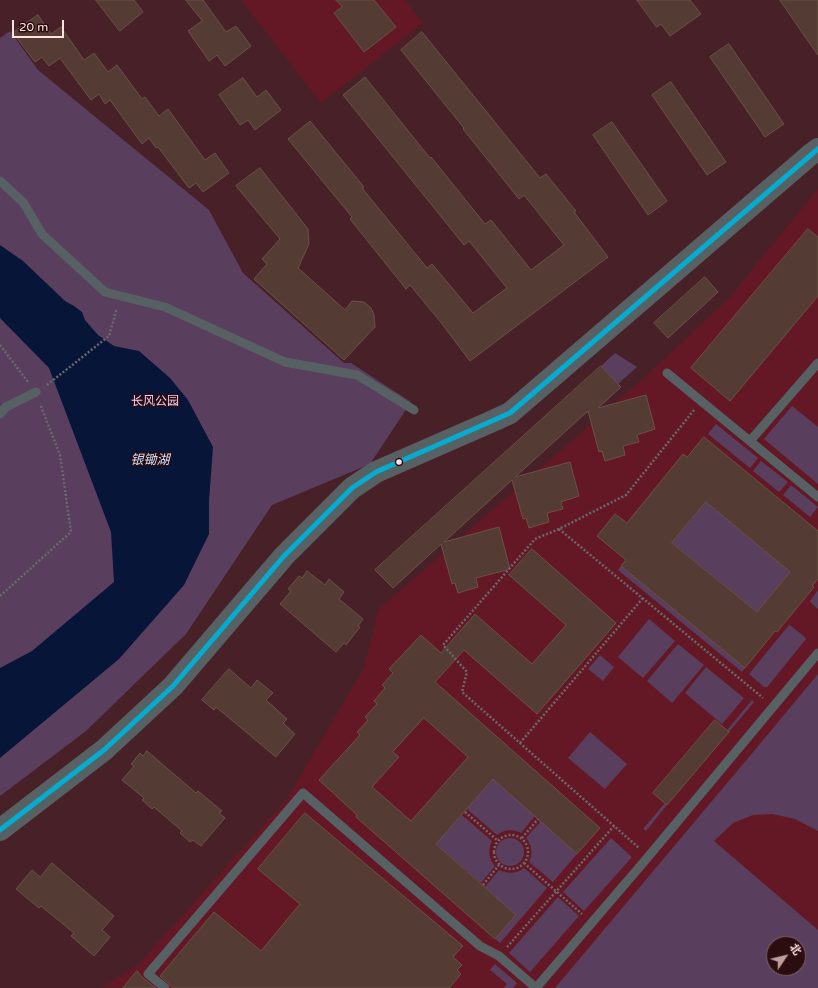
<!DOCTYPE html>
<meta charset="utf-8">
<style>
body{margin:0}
#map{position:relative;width:818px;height:988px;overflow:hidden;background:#482128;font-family:"Varela Round","Noto Sans SC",sans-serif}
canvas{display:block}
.north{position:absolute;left:766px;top:936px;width:40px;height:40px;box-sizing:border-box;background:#2b0c0f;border:1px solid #806264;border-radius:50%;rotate:55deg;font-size:11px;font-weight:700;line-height:16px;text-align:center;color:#ffe3e3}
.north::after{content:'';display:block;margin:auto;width:14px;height:18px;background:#bf9fa2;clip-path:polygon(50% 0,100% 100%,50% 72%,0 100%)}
.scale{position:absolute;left:12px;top:20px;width:52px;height:18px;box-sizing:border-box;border:2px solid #ffe3e3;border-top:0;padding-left:5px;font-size:12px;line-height:14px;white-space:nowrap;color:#ffe3e3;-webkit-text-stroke:3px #2b0c0f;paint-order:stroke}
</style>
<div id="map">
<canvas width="818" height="988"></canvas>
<div class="north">北</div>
<div class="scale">20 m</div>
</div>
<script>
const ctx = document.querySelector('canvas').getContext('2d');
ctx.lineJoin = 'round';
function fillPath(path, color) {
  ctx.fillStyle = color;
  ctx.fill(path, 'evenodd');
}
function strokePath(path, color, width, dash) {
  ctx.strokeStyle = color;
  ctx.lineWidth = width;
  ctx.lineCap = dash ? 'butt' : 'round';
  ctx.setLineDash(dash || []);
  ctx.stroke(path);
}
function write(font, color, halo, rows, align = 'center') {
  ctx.font = font + ' "Varela Round","Noto Sans SC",sans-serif';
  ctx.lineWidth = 3;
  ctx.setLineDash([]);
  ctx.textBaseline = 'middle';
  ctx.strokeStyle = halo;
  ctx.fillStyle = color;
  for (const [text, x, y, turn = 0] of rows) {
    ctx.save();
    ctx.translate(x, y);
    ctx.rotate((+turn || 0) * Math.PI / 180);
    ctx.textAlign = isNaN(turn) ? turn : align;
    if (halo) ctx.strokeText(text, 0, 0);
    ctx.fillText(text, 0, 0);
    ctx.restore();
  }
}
const built = new Path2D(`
 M241 0H405L423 23 321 103Z
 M818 189V988H102L140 963 286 800 363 670 379 609 645 377 728 299ZM774 944H798V968H774Z`);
const green = new Path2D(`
 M10 31 38 70 209 210 243 273 344 363H351L411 402 370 464 272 505 186 634 86 731 0 796V38Z
 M615 353 637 367 618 384 601 366Z
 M792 406 818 427V484L764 439Z
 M716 424 758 458 750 468 708 434Z
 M761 461 788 482 779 492 753 471Z
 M791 485 818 507 810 517 783 495Z
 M693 491 790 572 757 612 659 532 686 526 692 519Z
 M621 566 745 668 742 672 618 570Z
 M818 590V609L811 603 810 601Z
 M649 619 675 641 643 678 618 657Z
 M789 625 791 626 805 637 806 639 768 686 767 687H764L749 674Z
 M678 644 704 665 672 703 647 681Z
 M600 655 614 667 603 681 588 669Z
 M706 667 744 698 722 724 685 693Z
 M818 674V831L795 819 773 814 753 815 733 823 714 841 818 930V988H555L754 751ZM774 944H798V968H774Z
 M752 700 754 702 729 732 727 730Z
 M590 732 627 764 605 789 568 758Z
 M493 779 535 816 521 833C513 829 504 829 497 835L467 809Z
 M665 803 667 805 646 831 643 829Z
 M462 815 492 841C488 850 488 858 495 866L481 883 436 844Z
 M541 821 577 854 553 882 529 862C533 854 532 845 526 838Z
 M611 838 632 857 584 911 563 892Z
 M496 852a14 14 0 1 1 28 0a14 14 0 1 1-28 0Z
 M524 868 547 888 500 943 495 939 516 915 485 887 499 870C508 874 516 874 524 868Z
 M558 897 579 916 530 972 509 953Z
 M495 964 517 983 513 988H504L507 984 490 970Z`);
const water = new Path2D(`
 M0 245 23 261 65 301 74 306 82 312 85 320 98 335 114 346 139 351 170 378 188 400 213 447 209 501V534L184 585 119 659 0 758V668L32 651 114 582 111 532 49 368 0 318Z`);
const building = new Path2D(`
 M96 0H134L143 12 120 31Z
 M186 0H203L226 32 236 26 251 46 225 66 217 55 209 61 188 31 202 21Z
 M336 0H374L396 27 364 52 334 13 342 7Z
 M637 0H690L701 14 670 36 661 24 657 27Z
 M780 0H818V55Z
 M38 15 51 34 61 27 84 60 94 53 108 72 117 65 142 99 145 97 159 116 168 109 205 160 215 153 229 173 203 192 196 183 189 188 158 147 156 148 149 138 142 144 110 100 105 104 99 94 91 100 60 58 49 66 42 57 35 62 13 33Z
 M422 32 540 178 546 174 576 211 574 212 608 257 470 361 439 320 410 285 406 289 350 219 352 217 288 139 310 121 364 187 362 188 427 268 432 264 473 313 507 288 469 241 464 245 343 95 365 77 430 158 431 157 485 224 491 220 531 270 564 245 524 195 519 199 463 129 464 128 401 50Z
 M729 44 784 124 765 137 710 57Z
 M243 78 257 97 266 90 281 110 255 130 248 120 240 125 219 95Z
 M671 82 726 162 707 175 652 95Z
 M612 122 667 201 648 215 593 135Z
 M260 168 308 229 309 244 298 268 345 310 352 301 364 302 371 308 374 315 375 327 344 360 254 279 267 264 262 259 280 239 236 186Z
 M808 229 818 237V296L730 401 691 368Z
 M705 277 718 292 668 338 654 323Z
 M601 366 621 387 598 408 646 395 655 429 637 435 639 442 623 446 625 455 605 461 602 451 599 452 588 411 515 477 570 462 579 496 561 502 563 509 547 513 549 522 529 528 526 518 523 519 512 480 444 542 499 527 510 569 476 578 478 587 458 593 455 583 452 584 441 544 393 588 375 570Z
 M704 437 818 531V579L812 586 814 587 777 632 775 631 745 668 621 566 626 560 597 536 615 514 627 523 683 454 687 457ZM706 502 790 572 757 612 672 543Z
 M532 549 616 623 537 714 464 650 435 682 600 828 577 854 493 779 436 844 516 915 495 939 356 817 357 815 319 780 360 735 357 732 368 720 365 717 377 704 374 701 385 688 382 685 393 673 389 669 421 635 441 653 475 614 532 664 566 625 509 575ZM424 718 468 757 411 821 372 787 399 757 393 752Z
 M307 571 325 585 329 579 344 592 339 599 363 619 358 626 360 627 346 645 344 643 336 652 280 604 291 591 288 589 299 576 302 578Z
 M229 669 251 688 257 680 273 693 266 700 287 719 283 723 295 734 276 757 216 707 214 710 202 700Z
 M715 720 729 732 667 805 653 793Z
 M147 751 196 793 198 791 222 811 219 813 225 818 201 846 193 840 190 842 180 833 182 831 154 807 152 809 142 800 144 798 122 780 134 766 131 764 140 753 143 756Z
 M305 813 463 946 453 957 462 965 457 970 461 974 449 988H173L160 976 214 912 261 951 300 904 258 869Z
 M52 863 114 916 102 930 110 937 94 956 71 936 74 933 41 906 39 908 16 889 32 870 40 877Z
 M137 971 144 979 156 988H123Z`);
const path = new Path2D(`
 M0 345 28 382
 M47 385 109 336 117 308
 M694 410 626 495 559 529 763 698
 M559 529 535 539 443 645 467 672 462 692 639 848
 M0 596 71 532 60 455 40 404
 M520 743 643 598
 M465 812 497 840
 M494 852a17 17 0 1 1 34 0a17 17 0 1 1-34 0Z
 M522 838 538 819
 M524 863 582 914
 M483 885 499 865
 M507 947 614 826`);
const service = new Path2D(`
 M0 181 23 202 42 234 105 292 165 307 285 362 357 375 414 410
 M667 373 818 497
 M0 414 6 407 36 392
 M750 441 818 363
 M165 988 148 974 303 793 480 946 499 956 536 988
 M536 988 648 857 818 653`);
const tertiary = new Path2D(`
 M0 830 104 750 173 686 284 556 352 488 376 472 495 420 510 413 810 155 818 149`);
const bus1 = new Path2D(`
 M0 830 104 750 173 686 284 556 352 488 376 472 510 413 818 149`);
const markers = [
 [399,462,3.5,"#ffe3e3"]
];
const parkNames = [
 ["长风公园",155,402]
];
const waterNames = [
 ["银锄湖",150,461]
];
fillPath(built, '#641825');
fillPath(green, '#593e5e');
fillPath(water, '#061538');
fillPath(building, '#543c34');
strokePath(building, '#6b5146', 1);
strokePath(path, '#6a696b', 2.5, [2, 2]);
strokePath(service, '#576163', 9);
strokePath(tertiary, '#576163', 22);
strokePath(bus1, '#06acd0', 5);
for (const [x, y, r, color] of markers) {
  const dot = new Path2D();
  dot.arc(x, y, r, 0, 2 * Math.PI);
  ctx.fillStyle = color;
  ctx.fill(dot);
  strokePath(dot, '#2b0c0f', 1.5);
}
write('12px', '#ebcdf8', '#2b0c0f', parkNames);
write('italic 13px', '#cbe0fc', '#2b0c0f', waterNames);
</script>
